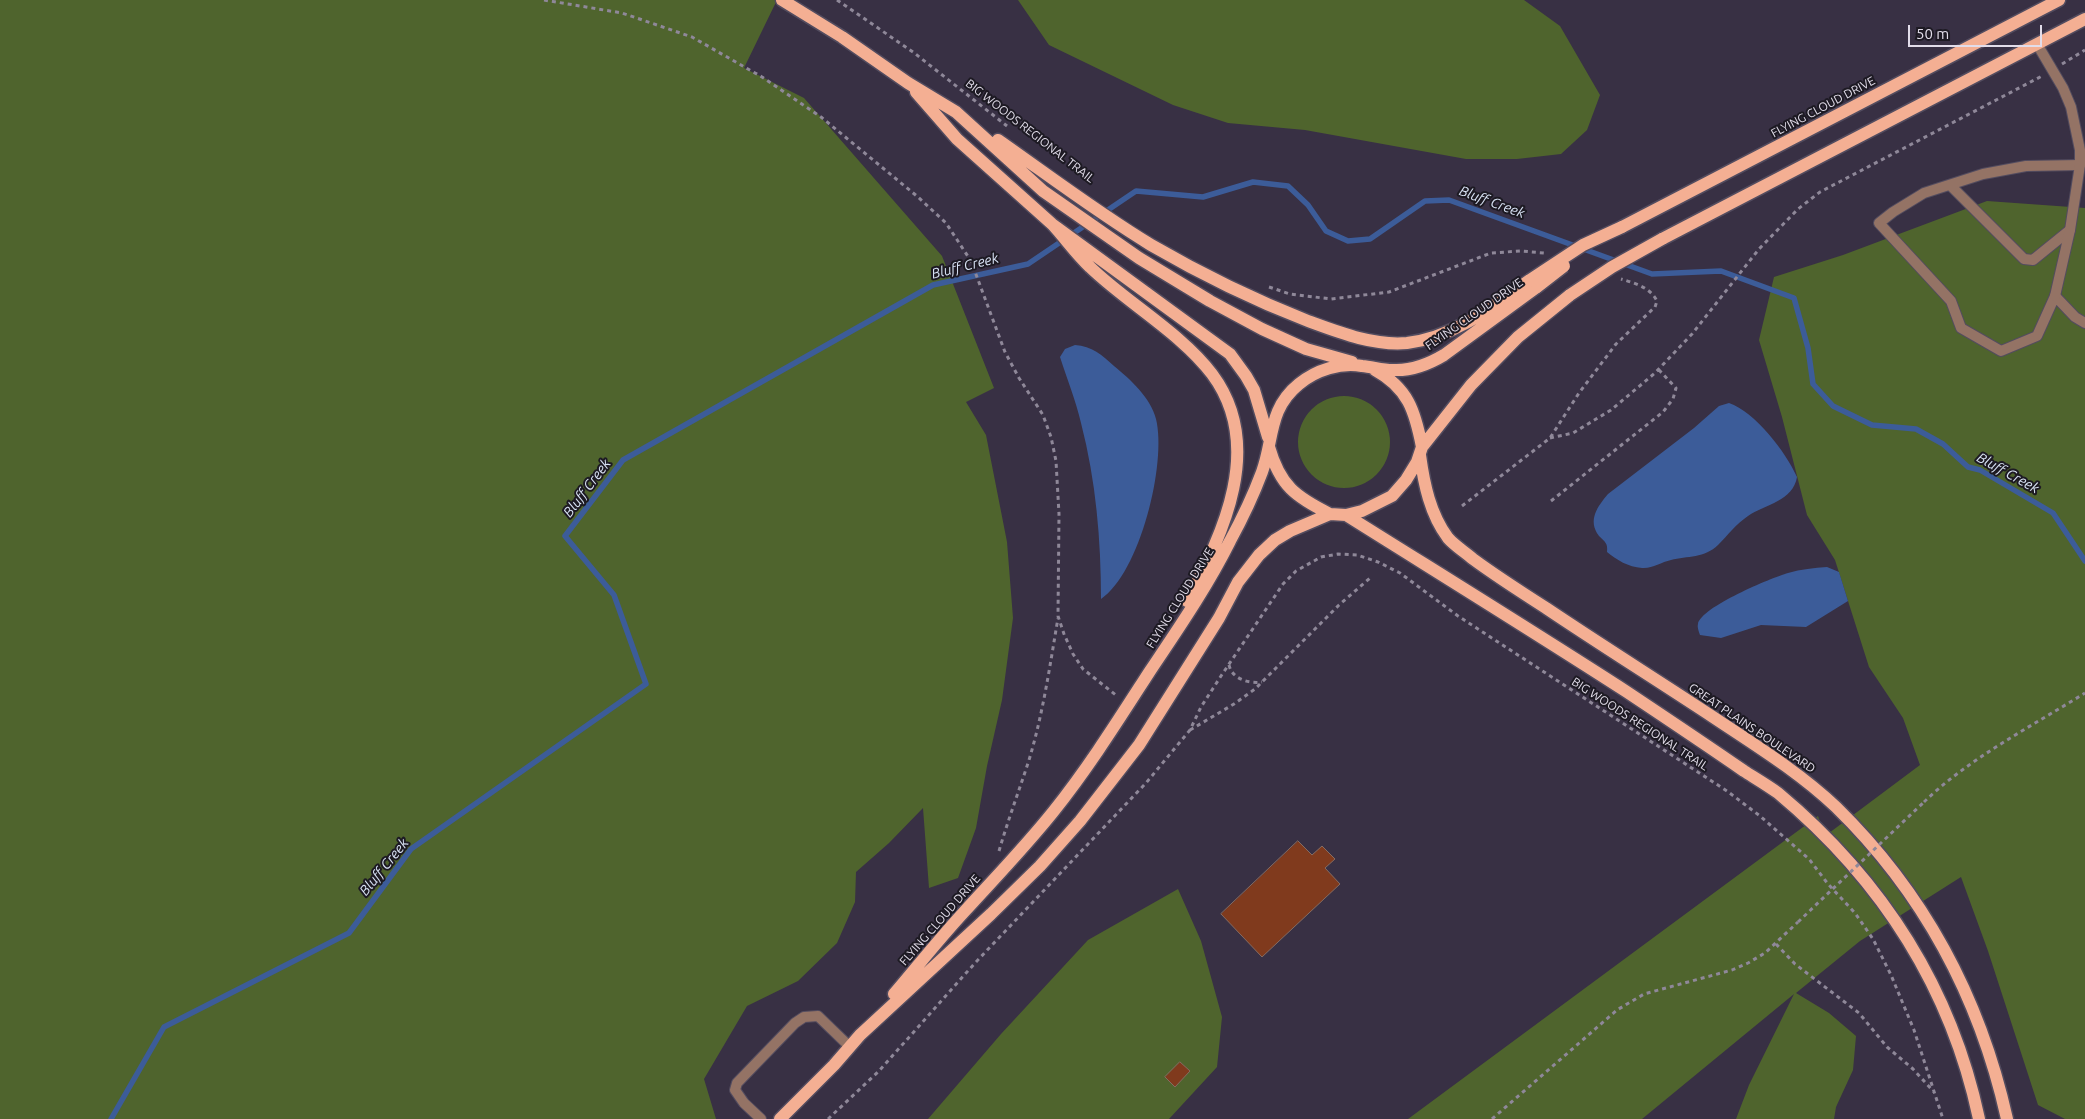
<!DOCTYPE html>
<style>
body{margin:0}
#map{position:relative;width:2085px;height:1119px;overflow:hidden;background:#383044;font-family:Ubuntu,sans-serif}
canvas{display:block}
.scale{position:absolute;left:1908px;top:25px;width:134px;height:22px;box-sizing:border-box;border:2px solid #e2ddea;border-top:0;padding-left:6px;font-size:15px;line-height:18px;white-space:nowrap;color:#e2ddea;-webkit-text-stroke:4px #1d1a23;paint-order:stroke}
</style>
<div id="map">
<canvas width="2085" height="1119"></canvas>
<div class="scale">50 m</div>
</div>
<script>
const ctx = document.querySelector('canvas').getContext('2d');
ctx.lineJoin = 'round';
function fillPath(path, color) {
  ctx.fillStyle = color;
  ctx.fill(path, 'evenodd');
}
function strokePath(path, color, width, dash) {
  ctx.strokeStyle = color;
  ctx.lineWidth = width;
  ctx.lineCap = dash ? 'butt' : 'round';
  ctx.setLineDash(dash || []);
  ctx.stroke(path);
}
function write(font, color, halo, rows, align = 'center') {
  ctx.font = font + ' Ubuntu,sans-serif';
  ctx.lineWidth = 4;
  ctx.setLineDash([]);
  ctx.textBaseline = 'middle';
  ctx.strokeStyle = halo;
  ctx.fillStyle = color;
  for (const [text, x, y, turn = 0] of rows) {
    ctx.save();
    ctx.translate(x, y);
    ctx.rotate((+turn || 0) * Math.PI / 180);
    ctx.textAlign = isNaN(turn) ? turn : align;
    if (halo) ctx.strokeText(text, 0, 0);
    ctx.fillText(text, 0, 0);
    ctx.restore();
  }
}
const green = new Path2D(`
 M0 0H777L744 68 804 98 942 256 994 388 966 402 986 435 1007 542 1013 618 1002 700 987 766 976 828 958 878 929 888 923 808 889 843 856 872 855 902 837 943 798 981 747 1006 704 1079 716 1119H0Z
 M1018 0H1524L1560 26 1600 95 1587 130 1561 154 1517 159H1466L1305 130 1228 123 1173 105 1049 45Z
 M1987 201 2085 208V1119H2065L2038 1105 1988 951 1961 877 1860 941 1796 993 1829 1013 1856 1036 1853 1070 1836 1107 1834 1119H1736L1749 1085 1794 994 1642 1119H1408L1818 816 1825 836 1920 765 1903 718 1869 667 1835 560 1807 515 1782 417 1759 340 1774 277 1843 255Z
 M1298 442a46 46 0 1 1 92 0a46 46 0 1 1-92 0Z
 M1178 889 1201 941 1222 1017 1217 1067 1169 1119H928L1001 1034 1088 940Z`);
const water = new Path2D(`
 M1075 345C1092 346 1102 355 1114 366 1130 379 1151 398 1156 419 1167 463 1140 573 1101 599 1101 540 1096 481 1081 423 1076 401 1067 379 1060 357L1065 349Z
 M1729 403C1755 412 1786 452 1797 477 1793 501 1766 504 1748 516 1736 524 1728 535 1718 545 1705 558 1687 556 1671 560 1661 562 1652 569 1642 568 1628 567 1617 560 1607 552 1608 543 1605 542 1599 536 1587 520 1598 506 1608 494L1694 428 1719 406Z
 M1827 567 1839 572 1848 601 1806 627 1761 625 1721 638 1700 635C1699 632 1697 627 1698 624 1701 607 1771 578 1788 573 1801 569 1814 568 1827 567Z`);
const stream = new Path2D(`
 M111 1119 164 1027 349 933 411 849 646 684 614 595 565 536 623 460 933 285 1028 264 1136 191 1203 197 1253 182 1288 186 1308 205 1326 231 1348 241 1370 239 1425 201 1449 200 1652 274 1721 271 1794 298 1808 348 1813 384 1833 406 1872 425 1916 429 1943 444 1968 467 1980 470 2053 513 2085 561`);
const building = new Path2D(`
 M1298 841 1312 855 1322 846 1335 859 1325 868 1340 884 1262 957 1221 914Z
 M1180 1062 1190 1071 1175 1087 1165 1077Z`);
const path = new Path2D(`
 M544 0 622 13 692 37 762 77 821 117 918 197 946 223 971 261 1005 352 1019 378 1043 415 1051 437 1056 461 1059 514 1058 616 1064 634 1073 654 1083 669 1117 696
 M837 0 913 52 1007 126
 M2062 64 2085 50
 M1269 287 1290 294 1331 299 1389 292 1491 253 1521 251 1544 253
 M1550 438 1573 433 1611 410 1655 373 1692 334 1759 249 1798 209 1820 192 2042 76
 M1551 501 1663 412 1673 399 1676 388 1659 370
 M1462 506 1550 438 1579 393 1616 344 1655 307 1657 301C1650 287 1634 283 1621 279
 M1229 665C1232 679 1249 684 1262 682
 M1190 730 1234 704 1255 689 1339 605 1370 578
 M1924 802C1968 759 2032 726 2085 693
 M999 851C1008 820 1019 791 1029 760 1043 714 1050 665 1058 618
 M1776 944 1795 964 1859 1013 1887 1047 1913 1069 1934 1092
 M828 1119 879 1071 975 963 1146 783 1190 730 1201 707 1221 676 1283 584 1296 571 1321 557 1338 554 1357 555 1378 562 1400 573 1458 616 1727 791 1760 816 1809 859 1828 884 1855 913 1873 939 1891 975 1914 1030 1943 1119
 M1492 1119 1617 1010 1644 994 1732 970 1748 963 1765 953 1798 922`);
const lane = new Path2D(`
 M2080 165 2026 166 1983 174 1924 193 1893 212 1879 223 1951 301 1961 328 2001 351 2037 336 2055 296 2075 317 2085 323
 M1950 185 2024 259 2033 260 2070 230
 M761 1119 744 1103 735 1090 737 1083 795 1023 804 1017 818 1016 849 1046`);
const street = new Path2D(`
 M2037 44 2063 88 2071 107 2080 150V165L2070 230 2055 296`);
const primary = new Path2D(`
 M782 0 842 37 908 83 956 112 1043 191 1139 258 1210 301 1262 329 1306 349 1352 362
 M916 92 957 139 1052 224 1230 354 1246 376 1254 390 1268 437
 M998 140C1048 175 1098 213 1151 245 1201 274 1254 300 1308 321 1338 332 1373 346 1407 343 1455 337 1492 307 1530 280
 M1052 224C1065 238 1076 254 1090 267 1126 302 1181 333 1212 374 1265 445 1224 533 1187 601
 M1622 227 2059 0
 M1662 239 2085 19
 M1375 370C1408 388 1415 411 1422 447
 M1269 447C1280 486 1296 497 1330 514
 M1420 455C1424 484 1430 514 1448 538 1455 546 1465 552 1473 559 1496 576 1521 592 1546 608 1601 645 1657 680 1713 717 1755 745 1799 772 1836 807 1925 894 1980 998 2007 1119
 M1346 515C1440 574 1534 632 1627 692 1666 718 1705 744 1744 771 1755 778 1767 785 1778 793 1881 879 1951 987 1979 1119
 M894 994C917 967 939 939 964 912 994 879 1025 847 1053 812 1089 767 1119 719 1150 671 1178 629 1207 587 1230 541 1242 519 1253 496 1262 472 1274 439 1268 409 1299 384 1316 370 1341 362 1362 366 1373 367 1382 370 1393 370 1411 371 1429 364 1444 355L1537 287
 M780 1119 834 1065 860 1035 991 914 1040 866 1080 821 1139 745 1219 618 1238 582 1259 555 1275 540 1290 531 1330 514 1346 515 1362 511 1392 496 1406 480 1417 462 1422 447 1471 385 1518 337 1570 295`);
const pathBridge = new Path2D(`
 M1798 922 1924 802`);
const primaryBridge = new Path2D(`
 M1530 280 1583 245 1622 227
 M1537 287 1564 266
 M1570 295 1612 267 1662 239`);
const streetNames = [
 ["FLYING CLOUD DRIVE",1823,107,-28],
 ["BIG WOODS REGIONAL TRAIL",1030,131,38],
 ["FLYING CLOUD DRIVE",1474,314,-35],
 ["FLYING CLOUD DRIVE",1180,598,-58],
 ["BIG WOODS REGIONAL TRAIL",1640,724,33],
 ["GREAT PLAINS BOULEVARD",1752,728,34],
 ["FLYING CLOUD DRIVE",940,920,-49]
];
const waterNames = [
 ["Bluff Creek",1492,202,20],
 ["Bluff Creek",965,266,-14],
 ["Bluff Creek",2008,473,29],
 ["Bluff Creek",587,488,-53],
 ["Bluff Creek",384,867,-51]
];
fillPath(green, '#4f642d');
fillPath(water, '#3c5c99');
strokePath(stream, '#3c5c99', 5.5);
fillPath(building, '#803a1d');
strokePath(building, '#856b61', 1);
strokePath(lane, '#534c5f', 12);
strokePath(street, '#534c5f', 12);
strokePath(primary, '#534c5f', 15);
strokePath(path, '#8f8899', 3, [4, 4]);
strokePath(lane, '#947365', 10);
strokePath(street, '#947365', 10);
strokePath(primary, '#f4af93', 12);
strokePath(primaryBridge, '#534c5f', 15, []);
strokePath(pathBridge, '#8f8899', 3, [4, 4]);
strokePath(primaryBridge, '#f4af93', 12);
write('12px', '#e2ddea', '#1d1a23', streetNames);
write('italic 14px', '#dae4f6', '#1d1a23', waterNames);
</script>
